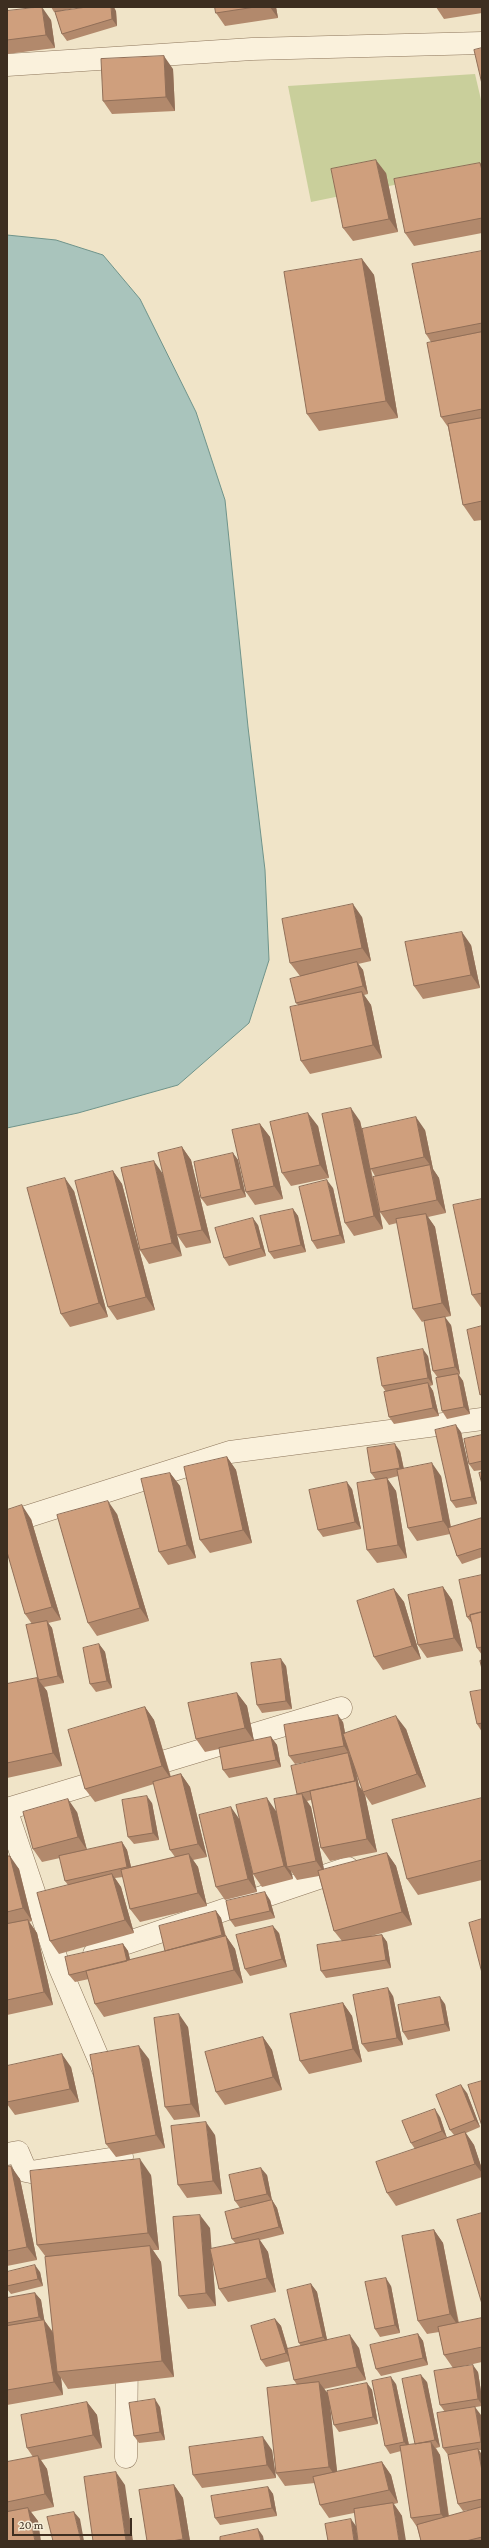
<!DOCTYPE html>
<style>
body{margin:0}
#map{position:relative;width:489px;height:2548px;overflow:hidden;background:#f0e4c8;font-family:"Crimson Pro",serif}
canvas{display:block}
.frame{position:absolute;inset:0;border:8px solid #3d2e20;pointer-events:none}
.scale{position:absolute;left:12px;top:2518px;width:120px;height:18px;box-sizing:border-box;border:2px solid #3d2e20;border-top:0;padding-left:5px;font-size:12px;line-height:14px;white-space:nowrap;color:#3d2e20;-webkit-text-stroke:3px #f7eed8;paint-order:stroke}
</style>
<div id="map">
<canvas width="489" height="2548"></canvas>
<div class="frame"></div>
<div class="scale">20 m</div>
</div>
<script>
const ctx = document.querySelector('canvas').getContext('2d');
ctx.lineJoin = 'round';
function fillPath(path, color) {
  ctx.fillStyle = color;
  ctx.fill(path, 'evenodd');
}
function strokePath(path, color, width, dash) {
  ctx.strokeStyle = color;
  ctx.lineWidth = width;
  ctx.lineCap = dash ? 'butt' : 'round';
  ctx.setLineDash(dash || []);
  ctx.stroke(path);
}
const green = new Path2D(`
 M475 74 482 104V167L311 202 288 86Z`);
const water = new Path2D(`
 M7 235 56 240 103 255 140 299 196 412 225 500 248 727 265 870 269 960 249 1023 178 1085 78 1113 7 1128Z`);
const minor = new Path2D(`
 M7 65 252 49 482 43
 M7 1523 230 1452 482 1419
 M7 1809 341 1708
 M7 1812 59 1966 108 2081
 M94 1954 348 1868
 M7 2154 18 2152 26 2171 31 2172 122 2157
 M126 2457 127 2352`);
const wall = new Path2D(`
 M51 7H80L61 11H116L117 26 67 41 62 34 55 12H54Z
 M215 7H276L278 18 225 26 216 13Z
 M436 7H482V13L444 19Z
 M7 11 51 20 55 48 7 54Z
 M173 69 175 111 112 114 103 101Z
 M480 163 482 165V233L414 246 405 233Z
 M386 173 398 232 353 241 343 228Z
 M482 251V520L474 521 463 505 448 427 441 417 431 342 426 334Z
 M362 259 374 275 398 418 319 431 307 414Z
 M362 917 371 961 358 964 363 970 368 994 364 995 371 1005 382 1058 310 1074 301 1061 298 1005 296 1003 300 976 290 963Z
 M471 945 480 988 423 999 414 986Z
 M360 1121 362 1129 425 1130 433 1169 439 1178 446 1213 428 1217 435 1227 451 1316 436 1319 451 1325 460 1374 459 1375 463 1381 470 1414 447 1419 442 1411 438 1378 433 1371 424 1321 422 1322 413 1309 397 1223 389 1225 380 1212 383 1229 354 1236 345 1223ZM371 1169 375 1176 379 1207Z
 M260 1124 270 1137 283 1199 255 1205 246 1192Z
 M318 1126 329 1178 291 1186 282 1173Z
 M182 1147 191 1160 211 1243 186 1248 177 1235Z
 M233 1153 238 1160 246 1197 207 1206 201 1198Z
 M121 1168 182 1256 149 1264 140 1250Z
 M113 1171 122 1184 155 1310 117 1320 108 1307Z
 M333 1188 345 1243 317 1249 312 1241Z
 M74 1191 108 1317 70 1327 61 1314Z
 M482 1199V1309L472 1295Z
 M293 1209 298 1216 306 1252 274 1259 269 1252Z
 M258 1225 266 1256 229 1266 224 1258Z
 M428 1356 433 1385 430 1386 433 1391 439 1416 394 1424 389 1417 386 1392 382 1386Z
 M461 1432 477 1504 456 1508 451 1501Z
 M482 1435V1470L474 1471 469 1464Z
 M400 1451 404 1469 441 1476 451 1527 482 1518V1557L462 1564 457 1556 450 1534 417 1541 408 1528 398 1476 387 1479 396 1491 407 1558 377 1563 367 1550 376 1480 371 1473Z
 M227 1457 236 1470 252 1543 210 1553 200 1540Z
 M170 1473 180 1486 196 1558 168 1565 159 1552Z
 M352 1489 361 1529 323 1537 318 1530Z
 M117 1514 149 1621 97 1636 88 1623Z
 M31 1519 61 1620 48 1623 52 1628 64 1683 44 1687 47 1691 62 1766 7 1778V1684L37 1678 32 1624 25 1614Z
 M482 1575V1655L477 1648 472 1624 467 1617Z
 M443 1587 452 1600 463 1651 427 1658 418 1645Z
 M394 1589 404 1602 421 1659 383 1670 374 1657Z
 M99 1644 105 1652 112 1688 96 1692 90 1684Z
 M286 1666 292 1709 262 1713 257 1705Z
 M482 1690V1732L477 1724Z
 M237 1693 247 1706 254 1741 271 1737 277 1745 281 1767 229 1778 223 1770 219 1749 205 1752 196 1739Z
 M145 1707 154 1720 171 1777 181 1774 190 1787 207 1857 193 1860 198 1867 207 1906 140 1922 130 1909 123 1877 115 1878 121 1887 134 1933 59 1954 50 1941 68 1885 65 1881 60 1858 42 1862 33 1849 77 1812 87 1850 122 1842 127 1850 131 1867 175 1857 170 1850 154 1784 95 1802 85 1789Z
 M343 1722 345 1733 406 1729 426 1787 372 1805 365 1795 377 1852 330 1861 321 1848 311 1800 307 1801 311 1807 324 1870 387 1853 396 1866 412 1925 371 1936 382 1935 387 1942 391 1968 326 1978 321 1971 342 1941 334 1931 319 1876 297 1880 291 1871 293 1879 262 1887 253 1874 242 1829 257 1892 225 1900 216 1887 240 1820 276 1811 278 1820 327 1758 295 1764 289 1756ZM356 1770 363 1791 359 1786Z
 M482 1798V1880L418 1895 407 1879Z
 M152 1803 159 1840 134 1844 128 1837Z
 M7 1856 19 1869 32 1921 29 1922 37 1933 53 2005 7 2015Z
 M270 1900 275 1918 235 1927 230 1920Z
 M216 1911 221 1918 226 1936 235 1949 243 1983 104 2017 95 2004 89 1979 75 1982 69 1975 123 1944 128 1951 130 1960 165 1951Z
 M279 1933 287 1967 250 1976 245 1969Z
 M393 1996 403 2045 368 2052 362 2044Z
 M343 2003 352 2016 362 2062 309 2074 300 2061Z
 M445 2004 450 2031 408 2040 403 2032Z
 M188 2027 200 2117 174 2120 165 2107Z
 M263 2037 272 2050 282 2090 225 2105 216 2092Z
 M149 2059 165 2148 116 2157 106 2144Z
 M7 2066 71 2067 79 2102 15 2115 7 2104Z
 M467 2093 480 2127 466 2133 474 2145 482 2169V2177L396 2206 387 2193 415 2149 411 2143 440 2117 447 2138 454 2135 450 2130Z
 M215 2135 222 2194 187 2198 178 2185Z
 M7 2166 20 2179 37 2260 7 2266Z
 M151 2175 159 2250H153L161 2262 174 2377 68 2389 61 2378 63 2395 7 2405V2298L35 2293 41 2300 44 2320 53 2332 46 2257 37 2245Z
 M267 2175 272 2200 277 2208 284 2234 260 2240 268 2252 276 2292 228 2302 219 2289 212 2257 216 2306 188 2309 179 2296 210 2228 211 2249 236 2244 232 2239 248 2206 240 2208 235 2201Z
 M434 2230 443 2243 459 2323 482 2318V2362L455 2368 478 2372 482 2398V2406L445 2412 440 2405 453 2368 444 2355 439 2332 427 2334 418 2321Z
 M7 2272H40L43 2286 11 2294 7 2289Z
 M311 2284 317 2292 327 2340 359 2348 366 2380 324 2389 328 2394 367 2383 372 2390 378 2424 339 2432 334 2425 329 2402 337 2472 382 2462 391 2475 398 2503 394 2504 402 2516 354 2513 329 2518 320 2505 315 2483 285 2486 276 2473 297 2385 294 2380 290 2361 266 2367 261 2360 275 2319 281 2326 288 2349 301 2346 299 2343Z
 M391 2286 400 2333 380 2337 375 2329Z
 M418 2334 423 2341 428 2365 381 2376 376 2369Z
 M427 2382 440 2447 436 2448 440 2455 449 2516 475 2509 463 2511 458 2504 448 2455 443 2448 481 2415 482 2424V2450H479L482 2455V2541H421L417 2527 411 2518 401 2451 390 2454 385 2446 396 2384 409 2445 415 2444Z
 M87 2402 97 2415 102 2448 41 2460 47 2469 54 2507 31 2512 38 2521 7 2541V2462L33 2457 27 2448Z
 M160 2407 165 2440 139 2443 134 2436Z
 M272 2450 276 2478 202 2488 193 2475Z
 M174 2485 183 2498 190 2541H147Z
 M268 2487 273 2494 277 2516 220 2525 215 2518Z`);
const shadedWall = new Path2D(`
 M42 7 51 20 55 48 46 35Z
 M111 7H114L116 11 117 26 112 19Z
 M270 7H276L278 18Z
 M164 56 173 69 175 111 166 97Z
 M376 160 386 173 398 232 389 219Z
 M362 259 374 275 398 418 386 401Z
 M353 904 362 917 371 961 362 948Z
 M462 932 471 945 480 988 471 975Z
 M357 962 363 970 368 994 363 986Z
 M362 992 371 1005 382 1058 373 1045Z
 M351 1108 360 1121 383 1229 374 1216Z
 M308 1113 318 1126 329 1178 320 1165Z
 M416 1117 425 1130 433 1169 439 1178 446 1213 437 1200 431 1166 424 1157Z
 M260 1124 270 1137 283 1199 274 1186Z
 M182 1147 191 1160 211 1243 202 1230Z
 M233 1153 238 1160 246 1197 241 1189Z
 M154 1161 163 1174 182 1256 172 1243Z
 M113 1171 122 1184 155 1310 146 1297Z
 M65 1178 74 1191 108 1317 99 1303Z
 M327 1180 333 1188 345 1243 340 1235Z
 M293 1209 298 1216 306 1252 301 1245Z
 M426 1214 435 1227 451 1316 442 1303Z
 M253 1218 258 1225 266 1256 261 1248Z
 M445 1317 451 1325 460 1374 455 1367Z
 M423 1349 428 1356 433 1385 428 1378Z
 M458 1374 463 1381 470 1414 464 1407Z
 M428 1383 433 1391 439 1416 433 1408Z
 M456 1425 461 1432 477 1504 472 1497Z
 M395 1444 400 1451 405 1475 400 1468Z
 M227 1457 236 1470 252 1543 243 1530Z
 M432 1463 441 1476 452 1534 443 1521Z
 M170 1473 180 1486 196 1558 187 1545Z
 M387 1478 396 1491 407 1558 398 1545Z
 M347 1482 352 1489 361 1529 355 1522Z
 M108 1501 117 1514 149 1621 140 1608Z
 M22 1505 31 1519 61 1620 52 1607Z
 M443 1587 452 1600 463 1651 454 1638Z
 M394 1589 404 1602 421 1659 412 1646Z
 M47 1621 52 1628 64 1683 58 1676Z
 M99 1644 105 1652 112 1688 107 1681Z
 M281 1659 286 1666 292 1709 286 1701Z
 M37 1678 47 1691 62 1766 53 1753Z
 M237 1693 247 1706 254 1741 245 1728Z
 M145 1707 154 1720 171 1779 162 1766Z
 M338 1715 343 1722 349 1754 344 1746Z
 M396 1716 406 1729 426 1787 417 1774Z
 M271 1737 277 1745 281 1767 276 1760Z
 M348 1753 353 1760 359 1786 365 1795 377 1852 367 1839Z
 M181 1774 190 1787 207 1857 198 1844Z
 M302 1794 311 1807 325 1874 316 1861Z
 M147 1796 152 1803 159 1840 153 1833Z
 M267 1798 276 1811 290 1866 287 1867 291 1871 293 1879 284 1866Z
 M68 1799 77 1812 87 1850 78 1837Z
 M231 1807 240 1820 257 1892 248 1879Z
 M122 1842 127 1850 133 1875 127 1867Z
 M387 1853 396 1866 412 1925 402 1912Z
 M189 1854 198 1867 207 1906 198 1893Z
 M10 1856 19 1869 32 1921 23 1908Z
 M112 1874 121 1887 134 1933 125 1920Z
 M265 1892 270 1900 275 1918 270 1911Z
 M216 1911 221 1918 227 1943 222 1935Z
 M28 1920 37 1933 53 2005 44 1992Z
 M273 1926 279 1933 287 1967 282 1959Z
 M382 1935 387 1942 391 1968 386 1960Z
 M226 1936 235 1949 243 1983 234 1970Z
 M123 1944 128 1951 132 1968 127 1961Z
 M388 1988 393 1996 403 2045 397 2038Z
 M440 1997 445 2004 450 2031 445 2024Z
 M343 2003 352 2016 362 2062 353 2049Z
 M179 2014 188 2027 200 2117 191 2104Z
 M263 2037 272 2050 282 2090 273 2077Z
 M139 2046 149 2059 165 2148 156 2135Z
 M62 2054 71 2067 79 2102 70 2089Z
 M461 2085 467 2093 480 2127 475 2120Z
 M435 2109 440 2117 447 2138 442 2131Z
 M206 2122 215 2135 222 2194 213 2181Z
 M465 2132 474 2145 482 2169V2173L475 2164Z
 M140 2159 151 2175 159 2250 148 2233Z
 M11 2166 20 2179 37 2260 27 2247Z
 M261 2168 267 2175 272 2201 267 2194Z
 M272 2200 277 2208 284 2234 279 2227Z
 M200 2215 210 2228 216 2306 206 2293Z
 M434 2230 443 2243 459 2327 450 2314Z
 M259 2239 268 2252 276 2292 267 2278Z
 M150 2246 161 2262 174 2377 162 2361Z
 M35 2265 40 2272 43 2286 38 2279Z
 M386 2278 391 2286 400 2333 395 2325Z
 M311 2284 317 2292 328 2344 323 2337Z
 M35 2293 41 2300 45 2324 39 2317Z
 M275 2319 281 2326 291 2361 286 2353Z
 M44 2320 53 2333 57 2372 61 2378 63 2395 54 2382Z
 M418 2334 423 2341 428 2365 423 2358Z
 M350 2335 359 2348 366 2380 357 2367Z
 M473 2365 478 2372 482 2398V2405L478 2399Z
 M421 2375 427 2382 440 2447 435 2440Z
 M391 2377 396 2384 410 2450 404 2442Z
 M319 2382 329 2395 338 2480 329 2467Z
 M367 2383 372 2390 378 2424 373 2417Z
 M155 2399 160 2407 165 2440 160 2432Z
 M87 2402 97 2415 102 2448 93 2435Z
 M475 2407 481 2415 482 2424V2443L481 2442Z
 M263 2437 272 2450 276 2478 267 2465Z
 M431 2442 440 2455 450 2527 441 2514Z
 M478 2449 482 2455V2471Z
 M38 2456 47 2469 54 2507 45 2494Z
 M382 2462 391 2475 398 2503 389 2490Z
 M116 2472 125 2485 133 2541H126Z
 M174 2485 183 2498 190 2541H184L183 2539Z
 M268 2487 273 2494 277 2516 272 2508Z
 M393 2503 402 2516 406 2541H399Z
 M28 2508 38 2521 41 2541H35Z
 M74 2512 80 2519 84 2541H81Z
 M351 2519 356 2526 358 2541H354Z
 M258 2529 263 2536 264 2541H261Z`);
const building = new Path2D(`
 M42 7 46 35 7 40V11Z
 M87 7H111L112 19 62 34 55 12Z
 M215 7H255L216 13Z
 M482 48V84L474 50Z
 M164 56 166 97 103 101 101 59Z
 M376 160 389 219 343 228 331 169Z
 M480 163 482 170V218L405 233 394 179Z
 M482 251V323L426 334 412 264Z
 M362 259 386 401 307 414 284 272Z
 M482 332V409L441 417 427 343Z
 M482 418V501L463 505 448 424Z
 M353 904 362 948 290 963 282 919Z
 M462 932 471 975 414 986 405 942Z
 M357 962 363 986 296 1003 290 979Z
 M362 992 373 1045 301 1061 290 1007Z
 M351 1108 374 1216 345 1223 322 1114Z
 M308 1113 320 1165 282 1173 270 1122Z
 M416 1117 424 1157 370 1169 362 1129Z
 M260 1124 274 1186 246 1192 232 1130Z
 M182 1147 202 1230 177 1235 158 1153Z
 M233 1153 241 1189 201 1198 194 1162Z
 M154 1161 172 1243 140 1250 121 1168Z
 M430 1165 437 1200 380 1212 373 1177Z
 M113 1171 146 1297 108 1307 75 1181Z
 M65 1178 99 1303 61 1314 27 1188Z
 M327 1180 340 1235 312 1241 299 1187Z
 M482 1199V1293L472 1295 453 1205Z
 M293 1209 301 1245 269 1252 260 1216Z
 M426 1214 442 1303 413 1309 396 1219Z
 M253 1218 261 1248 224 1258 215 1228Z
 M445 1317 455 1367 433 1371 424 1321Z
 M482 1326V1394L480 1395 467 1330Z
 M423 1349 428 1378 382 1386 377 1358Z
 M458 1374 464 1407 442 1411 436 1378Z
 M428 1383 433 1408 389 1417 384 1392Z
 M456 1425 472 1497 451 1501 435 1430Z
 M482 1435V1461L469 1464 464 1439Z
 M395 1444 400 1468 371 1473 367 1448Z
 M227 1457 243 1530 200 1540 184 1467Z
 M432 1463 443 1521 408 1528 397 1470Z
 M482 1472V1484L479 1473Z
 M170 1473 187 1545 159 1552 141 1479Z
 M387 1478 398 1545 367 1550 357 1483Z
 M347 1482 355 1522 318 1530 309 1490Z
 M108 1501 140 1608 88 1623 57 1515Z
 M22 1505 52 1607 25 1614 7 1552V1510Z
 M482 1518V1548L457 1556 448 1528Z
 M482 1575V1612L470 1615V1616L467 1617 459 1580Z
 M443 1587 454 1638 418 1645 408 1595Z
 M394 1589 412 1646 374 1657 357 1601Z
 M482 1612V1647L477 1648 470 1615Z
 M47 1621 58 1676 39 1680 38 1678 26 1625Z
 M99 1644 107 1681 90 1684 83 1648Z
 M281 1659 286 1701 257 1705 251 1663Z
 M482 1660V1669L480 1661Z
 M37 1678 53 1753 7 1763V1684Z
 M482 1690V1723L477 1724 470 1692Z
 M237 1693 245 1728 196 1739 188 1703Z
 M145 1707 162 1766 85 1789 68 1730Z
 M338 1715 344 1746 289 1756 284 1725Z
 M396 1716 417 1774 363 1792 343 1734Z
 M271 1737 276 1760 223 1770 219 1748Z
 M348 1753 355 1781 310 1791 297 1794 291 1766Z
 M181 1774 198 1844 170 1850 153 1782Z
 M356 1781 367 1839 321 1848 310 1791Z
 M302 1794 316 1861 287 1867 274 1799Z
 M147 1796 153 1833 128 1837 122 1800Z
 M267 1798 284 1866 253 1874 236 1805Z
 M482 1798V1860L407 1879 392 1820Z
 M68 1799 78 1837 33 1849 23 1812Z
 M231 1807 248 1879 216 1887 199 1815Z
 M122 1842 127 1867 65 1881 59 1856Z
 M387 1853 402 1912 334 1931 318 1871Z
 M189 1854 198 1893 130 1909 121 1870Z
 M7 1856H10L23 1908 7 1912Z
 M112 1874 125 1920 50 1941 37 1893Z
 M265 1892 270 1911 230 1920 226 1901Z
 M216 1911 222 1935 165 1951 159 1926Z
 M482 1919V1973L469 1923Z
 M28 1920 44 1992 7 2000V1924Z
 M273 1926 282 1959 245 1969 236 1935Z
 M382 1935 386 1960 321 1971 317 1945Z
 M226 1936 234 1970 95 2004 86 1971Z
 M123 1944 127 1961 69 1975 65 1957Z
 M388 1988 397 2038 362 2044 353 1995Z
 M440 1997 445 2024 403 2032 398 2005Z
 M343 2003 353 2049 300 2061 290 2014Z
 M179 2014 191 2104 165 2107 154 2018Z
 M263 2037 273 2077 216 2092 205 2052Z
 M139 2046 156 2135 106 2144 90 2055Z
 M62 2054 70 2089 7 2102V2066Z
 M482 2081V2126L468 2085Z
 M461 2085 475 2120 450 2130 436 2095Z
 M435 2109 442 2131 411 2143 402 2121Z
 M206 2122 213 2181 178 2185 171 2126Z
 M465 2132 475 2164 387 2193 376 2162Z
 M140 2159 148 2233 37 2245 30 2171Z
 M7 2166H11L27 2247 7 2251Z
 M261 2168 267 2194 235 2201 229 2175Z
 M272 2200 279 2227 232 2239 225 2212Z
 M482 2213V2304L457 2220Z
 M200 2215 206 2293 179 2296 173 2217Z
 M434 2230 450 2314 418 2321 402 2236Z
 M259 2239 267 2278 219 2289 210 2249Z
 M150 2246 162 2361 57 2372 45 2257Z
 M35 2265 38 2279 7 2286V2272Z
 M386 2278 395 2325 375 2329 365 2282Z
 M311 2284 323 2337 299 2343 287 2290Z
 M35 2293 39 2317 7 2323V2298Z
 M482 2318V2347L444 2355 438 2327Z
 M275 2319 286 2353 261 2360 251 2326Z
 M44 2320 54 2382 7 2390V2326Z
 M418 2334 423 2358 376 2369 370 2345Z
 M350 2335 357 2367 294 2380 287 2349Z
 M473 2365 478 2399 440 2405 434 2371Z
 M421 2375 435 2440 415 2444 402 2379Z
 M391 2377 404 2442 385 2446 372 2381Z
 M319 2382 329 2467 276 2473 267 2388Z
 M367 2383 373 2417 334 2425 327 2391Z
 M155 2399 160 2432 134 2436 129 2403Z
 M87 2402 93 2435 27 2448 21 2415Z
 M475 2407 481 2442 443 2448 437 2413Z
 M263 2437 267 2465 193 2475 189 2447Z
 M431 2442 441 2514 411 2518 400 2446Z
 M478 2449 482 2471V2499L458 2504 448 2455Z
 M38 2456 45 2494 7 2502V2462Z
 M382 2462 389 2490 320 2505 313 2477Z
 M116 2472 126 2541H93L84 2477Z
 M174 2485 183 2539 172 2541H147L139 2490Z
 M268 2487 272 2508 215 2518 211 2496Z
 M393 2503 399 2541H358L354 2509Z
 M482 2507V2537L466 2541H421L417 2525Z
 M28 2508 35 2541H7V2512Z
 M74 2512 81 2541H53L47 2517Z
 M351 2519 354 2541H328L325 2524Z
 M258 2529 261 2541H220V2537Z`);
fillPath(green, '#c9cf9b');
fillPath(water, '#a9c4bc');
strokePath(water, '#6f938a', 1);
strokePath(minor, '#8d765c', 23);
strokePath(minor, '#faf1dc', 22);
fillPath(wall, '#b2896c');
fillPath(shadedWall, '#916f58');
fillPath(building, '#cf9f7d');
strokePath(building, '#916f58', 1);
</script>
